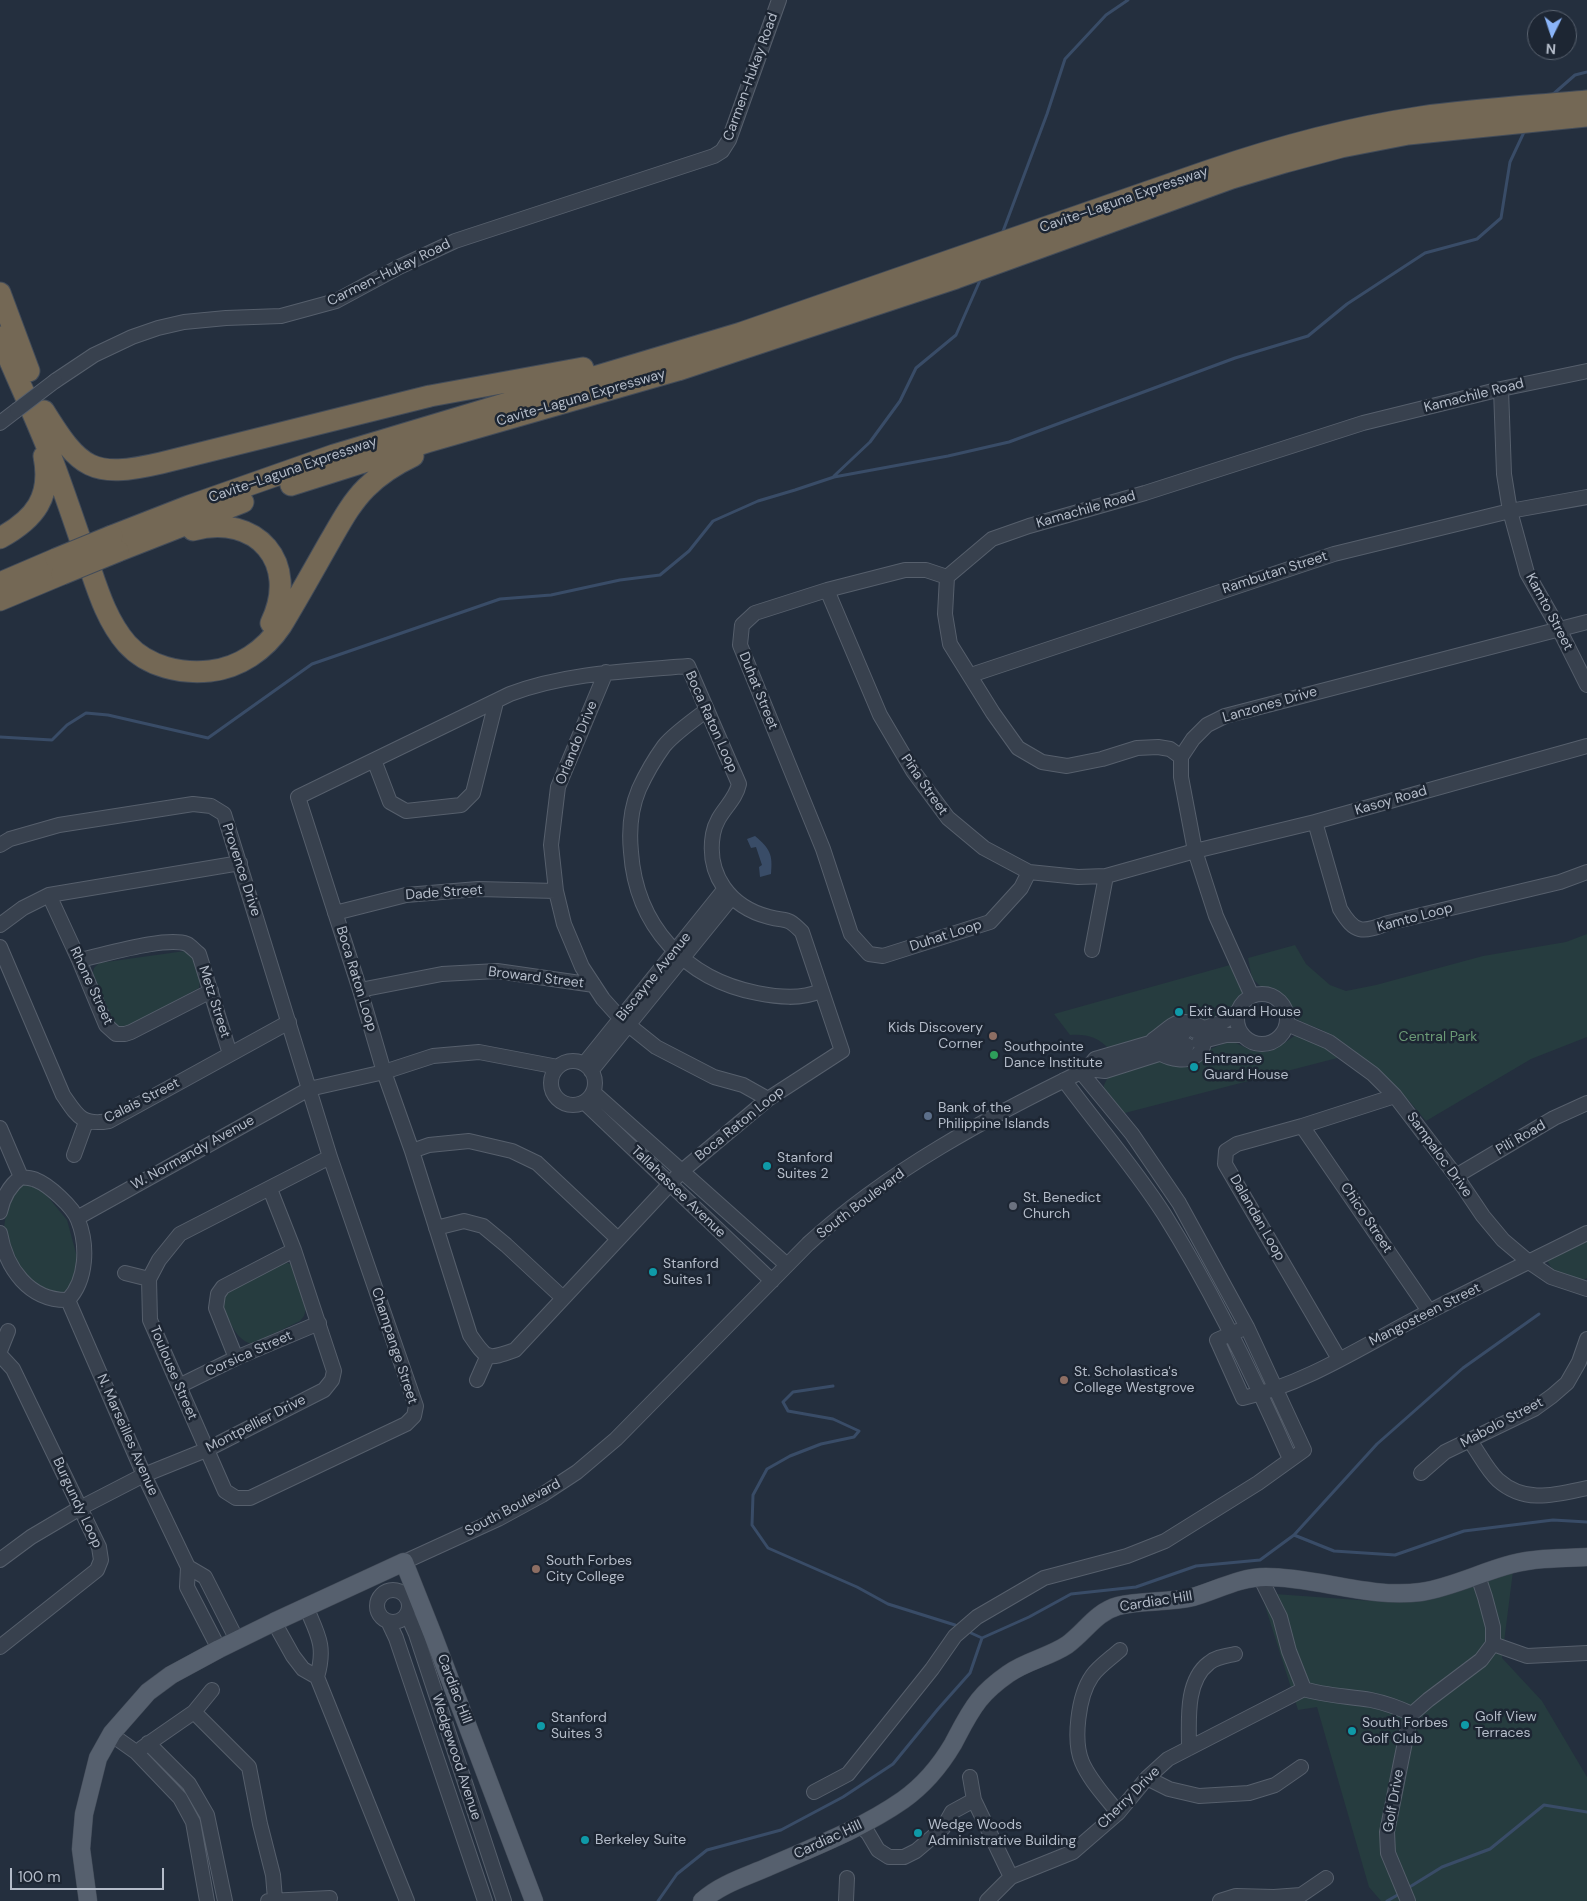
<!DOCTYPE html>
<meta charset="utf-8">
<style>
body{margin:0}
#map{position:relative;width:1587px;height:1901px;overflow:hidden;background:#242f3e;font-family:"DM Sans",sans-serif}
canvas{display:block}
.north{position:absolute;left:1527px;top:10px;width:50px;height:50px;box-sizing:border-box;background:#1d2633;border:1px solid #59626f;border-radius:50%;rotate:184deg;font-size:14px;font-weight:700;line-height:20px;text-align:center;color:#b4bcc9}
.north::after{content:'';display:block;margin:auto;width:18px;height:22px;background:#8ab4f8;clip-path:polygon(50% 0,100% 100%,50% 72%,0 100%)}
.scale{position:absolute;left:10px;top:1868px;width:154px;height:22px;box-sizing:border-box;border:2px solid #b4bcc9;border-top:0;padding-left:6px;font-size:15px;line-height:18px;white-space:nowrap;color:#b4bcc9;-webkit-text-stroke:4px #1d2633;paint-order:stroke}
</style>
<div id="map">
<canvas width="1587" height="1901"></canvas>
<div class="north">N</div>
<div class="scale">100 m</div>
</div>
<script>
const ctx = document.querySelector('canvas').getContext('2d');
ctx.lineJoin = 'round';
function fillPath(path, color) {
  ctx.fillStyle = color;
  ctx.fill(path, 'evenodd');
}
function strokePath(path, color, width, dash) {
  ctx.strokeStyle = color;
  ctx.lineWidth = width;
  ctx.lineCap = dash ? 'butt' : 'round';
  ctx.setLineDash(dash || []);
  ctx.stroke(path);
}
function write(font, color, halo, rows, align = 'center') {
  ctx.font = font + ' "DM Sans",sans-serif';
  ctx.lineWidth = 5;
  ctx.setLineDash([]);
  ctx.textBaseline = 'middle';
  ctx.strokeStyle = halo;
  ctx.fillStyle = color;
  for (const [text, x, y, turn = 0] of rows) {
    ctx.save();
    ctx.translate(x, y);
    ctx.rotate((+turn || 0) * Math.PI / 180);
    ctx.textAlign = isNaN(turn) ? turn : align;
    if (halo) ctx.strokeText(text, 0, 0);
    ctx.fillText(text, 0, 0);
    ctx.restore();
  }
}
const green = new Path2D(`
 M1587 934V1037L1531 1059 1426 1121 1410 1102 1377 1070 1352 1049 1320 1029 1306 1024 1297 1019 1287 1002 1272 991 1262 988 1252 978 1248 958 1295 945 1306 964 1330 985 1346 991 1376 985 1483 956 1566 942Z
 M185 951 192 954C196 965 202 977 199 988L127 1027H120L113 1024 93 973 94 968 99 963Z
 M1230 965 1243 993 1232 1013 1110 1050C1098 1037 1087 1034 1070 1035L1054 1014Z
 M1296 1035 1345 1056 1121 1114 1104 1089V1085L1109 1075 1145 1064 1208 1050 1228 1042 1236 1043 1252 1051 1266 1052 1275 1049Z
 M27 1184 43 1191 67 1220 77 1257 76 1270 71 1287 61 1294 35 1285 20 1268 4 1228 8 1198 16 1187Z
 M1587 1236V1278L1576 1283 1555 1274 1545 1257Z
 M288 1263 292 1265 306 1309 304 1316 300 1321 252 1344C235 1340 230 1320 222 1306L223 1299 228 1293 278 1264Z
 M1513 1571 1502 1658 1542 1701 1587 1777V1901H1381L1369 1887 1317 1707 1298 1710 1261 1593 1372 1601 1460 1591Z`);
const water = new Path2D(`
 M755 836C770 849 773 854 771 874L760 877 759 867 762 865 756 847 751 848 747 839Z`);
const stream = new Path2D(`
 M1551 96 1575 75 1587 72
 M1002 234 1047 114 1065 59 1106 15 1128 0
 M834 476 870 442 900 401 916 368 956 335 981 278
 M0 737 52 740 67 725 86 713 108 715 208 738 312 664 500 599 551 595 620 580 660 575 689 551 713 521 758 501 795 490 834 477 948 456 1009 442 1235 358 1308 336 1347 304 1425 253 1477 239 1501 218 1510 162 1525 130
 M833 1386 793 1392 783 1402 788 1411 833 1419 859 1431 854 1437 821 1444 790 1456 767 1469 753 1495 752 1525 768 1548 857 1587 888 1604 955 1625
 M1294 1535 1334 1551 1395 1555 1464 1531 1553 1520 1587 1522
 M971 1633 982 1638
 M1408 1888 1442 1867 1490 1849 1544 1805 1587 1812
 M658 1901 677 1874 707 1850 781 1830 843 1797 893 1764 938 1709 970 1673 982 1638 1029 1617 1071 1594 1136 1587 1196 1566 1260 1560 1294 1535 1377 1444 1463 1368 1539 1314
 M1387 1901 1401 1893`);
const minor = new Path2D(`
 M55 381 94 355 132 337 158 328 184 322 226 318 281 316 336 301 399 267 455 241 714 156 722 151 729 140 779 0
 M1501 389 1504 474 1510 511 1527 573 1559 629 1587 685
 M0 423 17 410
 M947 577 926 570H905L827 590 755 613 742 625 740 645 823 849 851 934 869 954 883 956 990 922 1021 888 1029 872
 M827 590 880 715 913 771 948 818 984 848 1029 872 1078 877 1106 876 1195 851 1315 822 1587 746
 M688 666 739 784C735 803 717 812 713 834 706 875 730 907 769 917 788 922 786 916 802 932L842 1051 768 1099 682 1171 515 1350C487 1360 487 1360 470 1335L412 1151 384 1072 360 990 298 797 510 694C566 673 628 671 688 666Z
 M606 672 558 787 551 845 556 891 564 924 582 967 603 999 621 1019 656 1047 714 1077 743 1085 768 1099
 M971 675 1334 554 1510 511 1587 497
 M707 710C696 718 672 736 664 746 656 757 645 776 639 789 631 808 629 832 631 852 636 925 685 979 757 993 777 997 801 1000 820 991
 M1181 757 1170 749 1158 747 1137 748 1102 759 1067 766 1042 762 1018 748 993 713 950 644 945 614 947 577 992 539 1029 526 1145 493 1363 423 1501 389 1587 371
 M374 760 390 802 406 811 461 805 473 793 496 702
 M1315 822 1340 909C1355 934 1362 933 1388 923L1560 882 1587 872
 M0 845 10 839 59 825 193 804 211 806 224 814 330 1157 416 1406 414 1416 406 1424 250 1498H236L225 1491 150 1320 149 1279 159 1260 180 1234 330 1157
 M49 895 79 960 106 1025 116 1034H125L131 1032 211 991
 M335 913 406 895 478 889 556 891
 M0 925 23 908 49 895 240 863
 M0 947 63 1095C77 1115 81 1126 109 1121L289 1022
 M1092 950 1106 876
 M79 960C104 955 166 936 187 944 191 946 195 951 199 954L230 1054
 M360 990 442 974 497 971 594 985
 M1237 1019a25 25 0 1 1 50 0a25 25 0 1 1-50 0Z
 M1252 996 1216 916 1195 851 1181 777V757L1193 739 1207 725 1225 716 1587 622
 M1287 1024 1329 1042 1373 1074 1395 1096 1456 1176 1483 1216 1503 1240 1529 1262 1551 1277 1587 1289
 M1195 1031 1223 1022 1237 1012
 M1153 1040C1175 1024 1176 1015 1204 1028 1210 1059 1184 1066 1161 1054
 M1199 1042 1226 1035H1242
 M551 1083a22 22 0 1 1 44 0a22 22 0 1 1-44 0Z
 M584 1064 724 890
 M1087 1069 1105 1071 1187 1045
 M591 1071 732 897
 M1064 1080C1097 1125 1134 1167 1164 1214 1213 1292 1253 1375 1290 1459
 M593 1092 787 1265
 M584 1102 772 1281
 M1302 1126 1429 1311
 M0 1128 21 1177
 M412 1151 429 1145 469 1141 512 1151 537 1163 618 1239
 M74 1155 86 1122
 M1456 1176 1554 1118 1587 1103
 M0 1212C3 1197 9 1186 21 1177 26 1178 32 1178 36 1180 49 1185 73 1207 78 1220 88 1245 87 1280 68 1300 29 1301 6 1268 0 1233
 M77 1218 309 1089 384 1072 433 1056 479 1052 558 1067
 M436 1228 464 1221 483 1226 506 1245 563 1298
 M125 1273 149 1279
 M68 1300 144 1475 188 1567 187 1587 219 1649
 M1247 1327 1217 1340 1243 1398C1304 1384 1358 1349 1413 1320 1470 1290 1529 1262 1587 1233
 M0 1351 8 1331
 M0 1355 13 1369 99 1547 101 1560 97 1570 0 1647
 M236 1358 216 1308 218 1294 223 1287 294 1250
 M1339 1359 1225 1164 1226 1151 1237 1144 1302 1126 1395 1096
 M477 1380 488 1355
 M179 1386 236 1358 319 1323
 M1470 1441C1479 1453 1487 1470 1498 1480 1525 1504 1554 1495 1587 1488
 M1421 1473 1445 1452 1534 1409 1552 1396 1567 1383 1579 1362 1587 1339
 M0 1560 31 1537 80 1508 144 1475 206 1450 324 1390 332 1380 334 1371 294 1250 270 1189
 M404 1562 498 1519 542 1495 577 1472 616 1439 808 1244C887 1171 990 1116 1087 1069L1095 1059 1184 1033
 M188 1567 205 1577 237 1640
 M1260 1577 1280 1617 1289 1651 1304 1689C1325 1696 1349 1696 1371 1700 1386 1703 1399 1708 1412 1714
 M377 1606a16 16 0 1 1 32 0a16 16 0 1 1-32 0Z
 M306 1607C318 1635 326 1646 317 1677L407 1901
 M407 1614 416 1634 504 1901
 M388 1621 396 1638 485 1901
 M274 1622 293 1656 303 1669 317 1677
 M1493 1644 1527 1656 1587 1653
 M194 1712 249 1767 260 1824 273 1875 275 1899
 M112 1733 119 1740 136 1752 180 1798 193 1822 207 1901
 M148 1743 189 1784 207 1815 225 1901
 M142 1748 194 1712 212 1690
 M1189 1748C1189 1721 1185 1681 1209 1663 1216 1657 1226 1656 1235 1654
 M970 1777 974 1800 1011 1877
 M1147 1778 1169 1789 1199 1796 1249 1793 1275 1785 1301 1767
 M814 1792 848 1774 932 1669 955 1636 977 1617 1044 1578 1127 1556 1165 1541 1258 1483 1304 1450 1247 1327 1179 1203 1132 1134 1081 1072
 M1118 1813C1106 1797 1090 1781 1082 1762 1073 1741 1078 1696 1092 1676 1098 1667 1111 1658 1120 1650
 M860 1825 868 1833 878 1850 889 1857H904L916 1851 943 1828 952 1812 974 1800
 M268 1901 330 1898
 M846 1901 847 1878
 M987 1901 1011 1877 1073 1852 1118 1813 1147 1778 1168 1759 1304 1689
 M1220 1901 1236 1896 1274 1897 1301 1895 1326 1878
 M1408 1901 1388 1853 1387 1832 1407 1732 1412 1714 1428 1700 1481 1660 1493 1644V1627L1485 1597 1478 1576`);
const major = new Path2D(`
 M88 1901 81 1849 84 1814 98 1758 112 1733 148 1692 171 1675 219 1649 274 1622 404 1562 433 1635 534 1901
 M702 1901C721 1884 745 1877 768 1867 814 1847 863 1828 903 1800 924 1785 940 1766 953 1744 961 1729 968 1714 979 1700 987 1690 998 1681 1008 1674 1026 1661 1049 1657 1067 1645 1085 1632 1096 1612 1118 1606 1141 1600 1168 1603 1193 1597 1217 1590 1240 1577 1266 1577 1317 1577 1369 1599 1421 1592 1453 1587 1481 1572 1512 1564 1536 1558 1562 1558 1587 1557`);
const highway = new Path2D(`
 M0 293 29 371
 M0 337C17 379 37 420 53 462 65 494 76 527 87 559 97 588 106 620 127 644 148 667 181 674 210 671 239 668 265 650 281 626 298 598 314 569 330 541 341 522 351 503 366 488 380 474 396 464 413 456
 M44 411C80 469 92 479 161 463L430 396 583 368
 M291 485 427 442 678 370 738 350 956 278 1232 178 1285 162 1341 147 1408 134 1587 116
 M193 530C257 513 300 563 271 623
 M112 536 189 506 334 455 741 333 1208 171C1278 147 1348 128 1421 117 1476 109 1532 106 1587 101
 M0 538C35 519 52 497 44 456
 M118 551 243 502
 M0 583 56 559
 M0 600 62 574`);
const minorBridge = new Path2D(`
 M17 410 55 381`);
const highwayBridge = new Path2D(`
 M56 559 112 536
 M62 574 118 551`);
const markers = [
 [1179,1012,5,"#0f9aa8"],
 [993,1036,5,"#8d6e63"],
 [994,1055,5,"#2e9e5b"],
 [1194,1067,5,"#0f9aa8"],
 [928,1116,5,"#5c6f8a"],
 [767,1166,5,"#0f9aa8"],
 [1013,1206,5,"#6b7280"],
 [653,1272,5,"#0f9aa8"],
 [1064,1380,5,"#8d6e63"],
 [536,1569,5,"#8d6e63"],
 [1465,1725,5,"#0f9aa8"],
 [541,1726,5,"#0f9aa8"],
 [1352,1731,5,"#0f9aa8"],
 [918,1833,5,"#0f9aa8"],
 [585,1840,5,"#0f9aa8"]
];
const streetNames = [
 ["Carmen-Hukay Road",751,77,-70],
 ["Cavite–Laguna Expressway",1124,200,-19],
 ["Carmen-Hukay Road",389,273,-26],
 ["Kamachile Road",1474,396,-14],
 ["Cavite-Laguna Expressway",581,398,-16],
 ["Cavite–Laguna Expressway",293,470,-19],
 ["Kamachile Road",1086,510,-16],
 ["Rambutan Street",1275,573,-18],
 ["Kamto Street",1549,612,62],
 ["Duhat Street",758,691,68],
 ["Lanzones Drive",1270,705,-16],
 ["Boca Raton Loop",711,722,66],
 ["Orlando Drive",577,743,-68],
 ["Piña Street",924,785,55],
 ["Kasoy Road",1391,801,-16],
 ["Provence Drive",241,870,72],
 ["Dade Street",444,893,-4],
 ["Kamto Loop",1415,918,-15],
 ["Duhat Loop",946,936,-18],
 ["Biscayne Avenue",654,977,-51],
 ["Broward Street",536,978,7],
 ["Boca Raton Loop",356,979,73],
 ["Rhone Street",91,986,65],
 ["Metz Street",214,1002,72],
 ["Calais Street",142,1101,-27],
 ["Boca Raton Loop",740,1124,-39],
 ["Pili Road",1521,1138,-30],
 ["W. Normandy Avenue",193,1153,-29],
 ["Sampaloc Drive",1439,1155,54],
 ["Tallahassee Avenue",678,1192,44],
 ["South Boulevard",861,1204,-37],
 ["Dalandan Loop",1257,1218,60],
 ["Chico Street",1366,1218,56],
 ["Mangosteen Street",1425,1315,-27],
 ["Champange Street",394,1346,72],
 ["Corsica Street",249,1354,-24],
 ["Toulouse Street",173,1373,67],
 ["Mabolo Street",1502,1423,-28],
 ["Montpellier Drive",256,1424,-27],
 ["N. Marseilles Avenue",127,1435,66],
 ["Burgundy Loop",77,1503,65],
 ["South Boulevard",513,1508,-28],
 ["Cardiac Hill",1156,1602,-9],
 ["Cardiac Hill",454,1689,69],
 ["Wedgewood Avenue",456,1757,72],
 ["Cherry Drive",1129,1798,-45],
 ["Golf Drive",1394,1801,-80],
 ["Cardiac Hill",828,1840,-25]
];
const poiNames = [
 ["Exit Guard House",1189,1012],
 ["Kids Discovery",983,1028,"right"],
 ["Corner",983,1044,"right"],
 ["Southpointe",1004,1047],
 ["Dance Institute",1004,1063],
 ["Entrance",1204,1059],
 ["Guard House",1204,1075],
 ["Bank of the",938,1108],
 ["Philippine Islands",938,1124],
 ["Stanford",777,1158],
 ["Suites 2",777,1174],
 ["St. Benedict",1023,1198],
 ["Church",1023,1214],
 ["Stanford",663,1264],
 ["Suites 1",663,1280],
 ["St. Scholastica's",1074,1372],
 ["College Westgrove",1074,1388],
 ["South Forbes",546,1561],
 ["City College",546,1577],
 ["Golf View",1475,1717],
 ["Terraces",1475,1733],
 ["Stanford",551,1718],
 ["Suites 3",551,1734],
 ["South Forbes",1362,1723],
 ["Golf Club",1362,1739],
 ["Wedge Woods",928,1825],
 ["Administrative Building",928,1841],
 ["Berkeley Suite",595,1840]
];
const parkNames = [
 ["Central Park",1438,1037]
];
fillPath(green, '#263c3f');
fillPath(water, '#394c67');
strokePath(stream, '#394c67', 3);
strokePath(minor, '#565f6c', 16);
strokePath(major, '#414a57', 19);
strokePath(highway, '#434c59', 23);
strokePath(minor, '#38414e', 14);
strokePath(major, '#56606e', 18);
strokePath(highway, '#746855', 21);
strokePath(minorBridge, '#565f6c', 16, []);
strokePath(highwayBridge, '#434c59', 23, []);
strokePath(minorBridge, '#38414e', 14);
strokePath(highwayBridge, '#746855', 21);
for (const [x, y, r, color] of markers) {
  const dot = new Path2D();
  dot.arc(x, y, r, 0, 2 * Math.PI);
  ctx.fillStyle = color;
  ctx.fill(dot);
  strokePath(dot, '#1d2633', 2);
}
write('14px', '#b4bcc9', '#1d2633', streetNames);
write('14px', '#b4bcc9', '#1d2633', poiNames, 'left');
write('14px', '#6b9a76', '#1d2633', parkNames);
</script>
